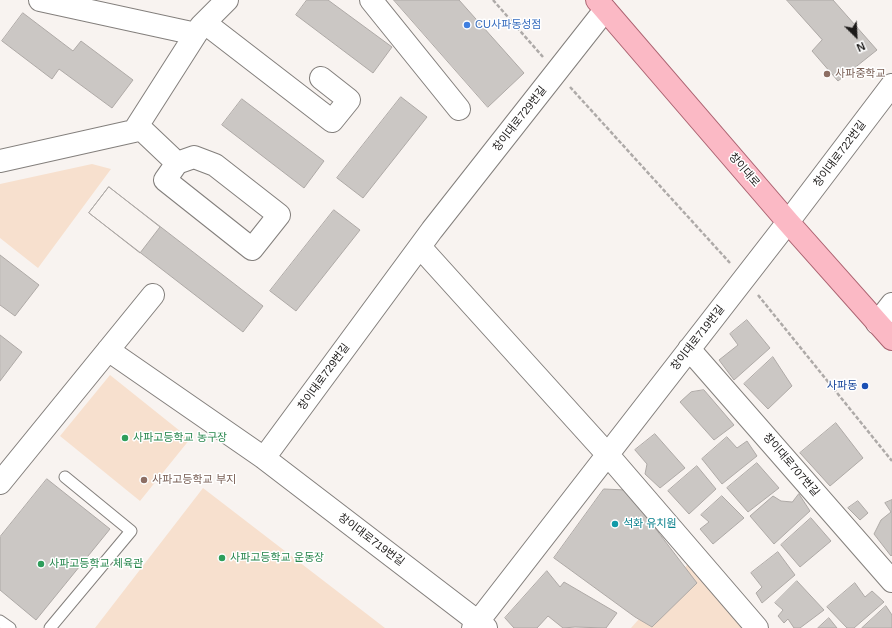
<!DOCTYPE html>
<meta charset="utf-8">
<style>
body{margin:0}
#map{position:relative;width:892px;height:628px;overflow:hidden;background:#f8f3f0;font-family:Arial,sans-serif}
canvas{display:block}
.north{position:absolute;left:836px;top:16px;width:40px;height:40px;-webkit-text-stroke:3px #fff;paint-order:stroke;rotate:156deg;font-size:11px;font-weight:700;line-height:16px;text-align:center;color:#1b1918}
.north::after{content:'';display:block;margin:auto;width:14px;height:18px;background:#1b1918;clip-path:polygon(50% 0,100% 100%,50% 72%,0 100%)}
</style>
<div id="map">
<canvas width="892" height="628"></canvas>
<div class="north">N</div>
</div>
<script>
const ctx = document.querySelector('canvas').getContext('2d');
ctx.lineJoin = 'round';
function fillPath(path, color) {
  ctx.fillStyle = color;
  ctx.fill(path, 'evenodd');
}
function strokePath(path, color, width, dash) {
  ctx.strokeStyle = color;
  ctx.lineWidth = width;
  ctx.lineCap = dash ? 'butt' : 'round';
  ctx.setLineDash(dash || []);
  ctx.stroke(path);
}
function write(font, color, halo, rows, align = 'center') {
  ctx.font = font + ' Arial,"Noto Sans KR",sans-serif';
  ctx.lineWidth = 3;
  ctx.setLineDash([]);
  ctx.textBaseline = 'middle';
  ctx.strokeStyle = halo;
  ctx.fillStyle = color;
  for (const [text, x, y, turn = 0] of rows) {
    ctx.save();
    ctx.translate(x, y);
    ctx.rotate((+turn || 0) * Math.PI / 180);
    ctx.textAlign = isNaN(turn) ? turn : align;
    if (halo) ctx.strokeText(text, 0, 0);
    ctx.fillText(text, 0, 0);
    ctx.restore();
  }
}
const green = new Path2D(`
 M92 164 111 169 38 268 0 238V184Z
 M110 375 190 439 140 501 60 436Z
 M203 488 385 628H95Z
 M695 556 757 628H631Z`);
const building = new Path2D(`
 M307 0H328L392 47 373 73 296 15Z
 M394 0H459L524 73 488 107Z
 M787 0H833L877 50 838 81 812 51 822 40Z
 M23 13 73 51 81 41 133 80 112 108 59 69 52 79 2 41Z
 M401 97 427 117 363 198 337 178Z
 M242 99 324 161 304 188 222 125Z
 M109 187 263 306 243 332 89 213Z
 M109 187 160 227 140 253 89 213Z
 M334 210 360 230 296 311 270 291Z
 M0 255 39 285 15 316 0 305Z
 M747 320 770 348 734 380 719 360 738 345 730 334Z
 M0 335 22 352 0 381Z
 M773 357 792 386 768 409 744 384Z
 M704 390 734 425 714 440 680 402 691 392Z
 M836 423 863 458 830 486 800 453Z
 M655 434 685 468 660 488 645 474 647 464 635 450Z
 M727 437 737 448 747 441 757 456 722 484 702 459Z
 M757 463 779 488 748 512 727 488Z
 M697 466 716 489 689 514 668 491Z
 M47 479 110 529 36 620 0 590V537Z
 M604 489 626 490 697 583 652 627 635 617 554 558Z
 M799 494 810 511 774 544 750 516 773 496 781 501 792 502Z
 M722 496 744 518 713 544 700 529 709 522 701 515Z
 M892 500V555L891 556 874 534 881 520 891 512 885 503Z
 M858 501 868 513 860 520 848 508Z
 M811 518 831 541 800 567 781 545Z
 M778 552 795 575 762 603 756 593 762 587 751 573Z
 M547 571 560 587 564 582 617 613 606 628 575 627 563 628 548 616 537 628H514L505 618Z
 M797 581 824 610 800 628H794L788 619 784 623 778 616 783 610 775 603Z
 M855 583 865 597 872 591 884 602 854 628H847L827 607Z
 M886 606 892 615V628H862Z
 M829 618 837 628H818Z`);
const path = new Path2D(`
 M493 0 543 57
 M570 87 730 263
 M758 295 892 461`);
const lane = new Path2D(`
 M0 621 10 628
 M50 628 131 531 65 477`);
const street = new Path2D(`
 M40 0 196 34
 M371 0 459 109
 M205 23 332 121 349 100 321 78
 M138 126 177 163
 M194 157 215 165 279 215 252 249 165 180 177 163Z
 M0 161 134 131 201 26 227 0
 M420 247 608 455 757 628
 M877 323 892 304
 M689 349 892 581
 M108 350 264 458 486 628
 M264 458 432 230 605 10
 M0 483 153 295
 M473 628 788 222 892 85`);
const primary = new Path2D(`
 M597 0 788 222 892 339`);
const markers = [
 [467,25,4,"#3f7fe0"],
 [827,74,4,"#8d6e63"],
 [865,386,4,"#1a4fb4"],
 [125,438,4,"#2e9e5b"],
 [144,480,4,"#8d6e63"],
 [615,524,4,"#0f9aa8"],
 [222,558,4,"#2e9e5b"],
 [41,564,4,"#2e9e5b"]
];
const shopNames = [
 ["CU사파동성점",475,25]
];
const educationNames = [
 ["사파중학교",835,74],
 ["사파고등학교 부지",152,480]
];
const streetNames = [
 ["창이대로729번길",520,119,-52],
 ["창이대로722번길",840,154,-53],
 ["창이대로",744,170,49],
 ["창이대로719번길",698,338,-52],
 ["창이대로729번길",324,377,-54],
 ["창이대로707번길",791,465,49],
 ["창이대로719번길",371,540,37]
];
const transitNames = [
 ["사파동",857,386]
];
const leisureNames = [
 ["사파고등학교 농구장",133,438],
 ["사파고등학교 운동장",230,558],
 ["사파고등학교 체육관",49,564]
];
const cultureNames = [
 ["석화 유치원",623,524]
];
fillPath(green, '#f7e0ce');
fillPath(building, '#cbc7c4');
strokePath(building, '#aea9a6', 1);
strokePath(lane, '#837f7c', 13);
strokePath(street, '#837f7c', 24);
strokePath(primary, '#ab6270', 24);
strokePath(path, '#aeaaa8', 2.5, [4, 2]);
strokePath(lane, '#fff', 11);
strokePath(street, '#fff', 22);
strokePath(primary, '#fbb9c5', 22);
for (const [x, y, r, color] of markers) {
  const dot = new Path2D();
  dot.arc(x, y, r, 0, 2 * Math.PI);
  ctx.fillStyle = color;
  ctx.fill(dot);
  strokePath(dot, '#fff', 1.5);
}
write('11px', '#366cbe', '#fff', shopNames, 'left');
write('11px', '#785e54', '#fff', educationNames, 'left');
write('11px', '#1b1918', '#fff', streetNames);
write('11px', '#164399', '#fff', transitNames, 'right');
write('11px', '#27864d', '#fff', leisureNames, 'left');
write('11px', '#0d838f', '#fff', cultureNames, 'left');
</script>
